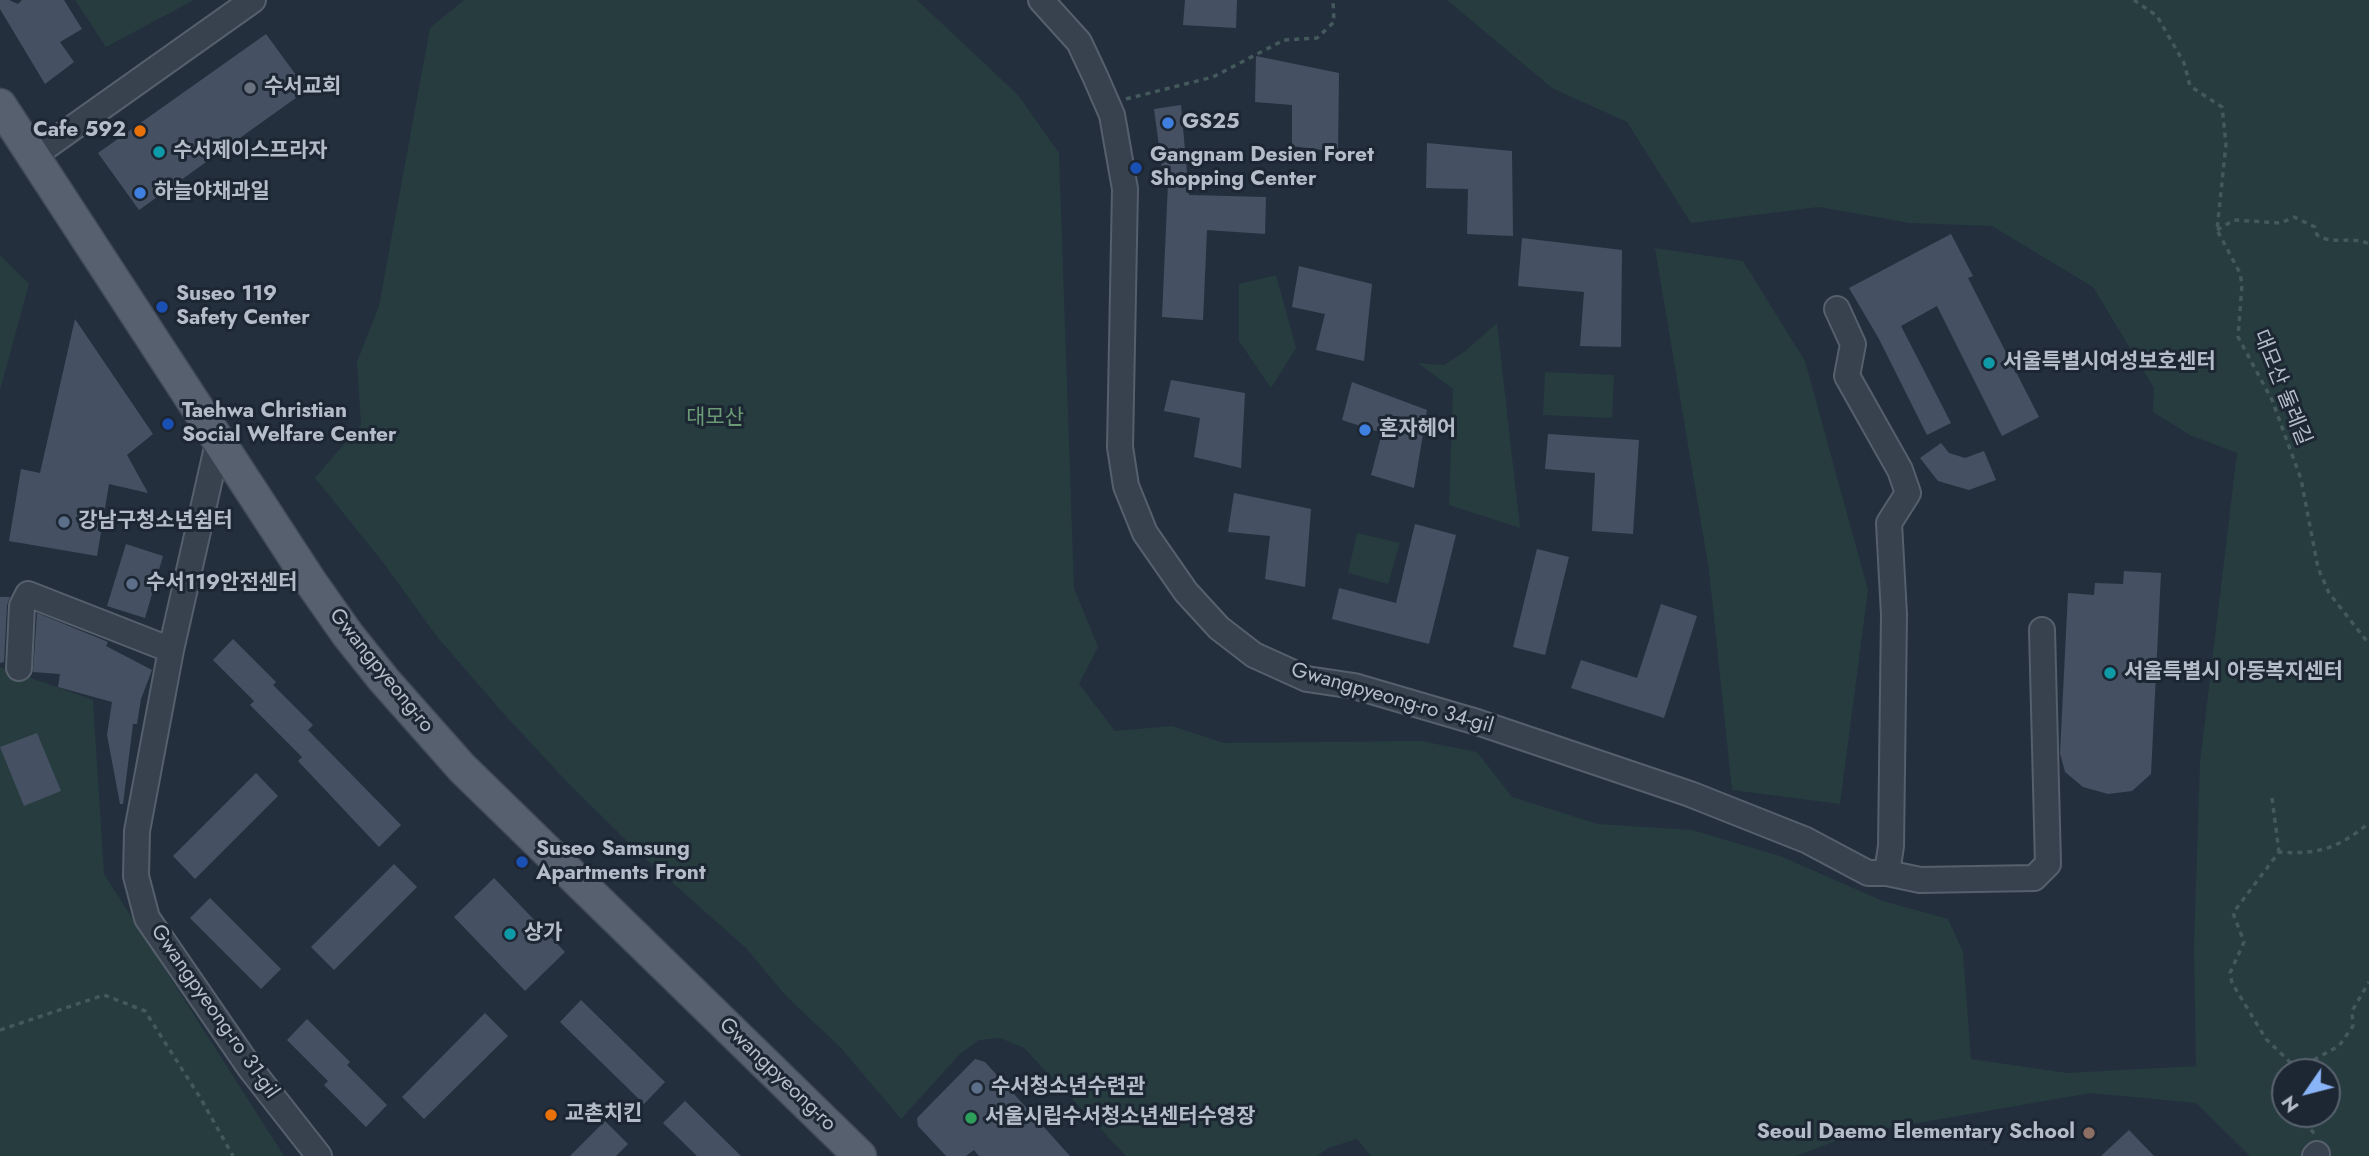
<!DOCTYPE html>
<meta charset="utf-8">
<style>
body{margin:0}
#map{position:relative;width:2369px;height:1156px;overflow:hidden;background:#242f3e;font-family:Jost,sans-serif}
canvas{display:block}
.north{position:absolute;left:2271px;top:1058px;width:70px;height:70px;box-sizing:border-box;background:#1d2633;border:2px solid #59626f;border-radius:50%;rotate:235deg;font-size:19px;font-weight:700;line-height:28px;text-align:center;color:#b4bcc9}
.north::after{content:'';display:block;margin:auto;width:24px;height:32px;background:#8ab4f8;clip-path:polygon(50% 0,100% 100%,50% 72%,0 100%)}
</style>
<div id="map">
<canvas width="2369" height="1156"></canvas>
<div class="north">N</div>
</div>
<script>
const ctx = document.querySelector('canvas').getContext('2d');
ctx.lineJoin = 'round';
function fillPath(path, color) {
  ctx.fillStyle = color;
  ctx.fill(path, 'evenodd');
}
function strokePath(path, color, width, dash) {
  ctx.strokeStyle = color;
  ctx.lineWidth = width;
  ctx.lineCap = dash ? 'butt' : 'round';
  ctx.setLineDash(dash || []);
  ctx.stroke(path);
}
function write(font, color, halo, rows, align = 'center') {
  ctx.font = font + ' Jost,"Noto Sans KR",sans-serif';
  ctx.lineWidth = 6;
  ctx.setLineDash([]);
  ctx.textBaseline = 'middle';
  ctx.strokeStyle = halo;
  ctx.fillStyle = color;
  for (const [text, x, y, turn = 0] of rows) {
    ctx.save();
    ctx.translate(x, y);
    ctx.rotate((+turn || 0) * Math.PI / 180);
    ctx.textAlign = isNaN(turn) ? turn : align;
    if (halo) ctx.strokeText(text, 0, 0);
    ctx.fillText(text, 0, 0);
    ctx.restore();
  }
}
const green = new Path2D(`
 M75 0H194L106 47Z
 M464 0H917L1018 95 1059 153 1074 588 1098 647 1079 684 1115 731 1172 726 1224 743 1421 741 1477 752 1512 797 1598 824 1692 830 1780 856 1883 901 1948 919 1963 952 1971 1059 2067 1073 2196 1066 2194 946 2200 762 2237 453 2190 435 2153 412 2154 388 2093 287 1992 226 1910 223 1819 207 1691 223 1627 122 1552 88 1447 0H2369V1156H2250L2196 1103 2091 1093 1854 1134 1796 1156H1371L1357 1139 1328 1148 1317 1156H1126L1024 1048 1000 1038 979 1040 960 1054 901 1119 841 1048 786 996 746 948 640 854 569 784 504 714 438 638 382 561 315 478 361 424 357 362 379 306 430 28ZM2285 1072H2327V1114H2285Z
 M1655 248 1743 261 1805 361 1868 590 1840 804 1732 790 1709 570Z
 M0 255 29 284 0 390Z
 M1276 275 1296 348 1271 388 1239 341V284Z
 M1497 323 1520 528 1449 505 1453 389 1418 363 1444 365 1464 352Z
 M1545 372 1614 375 1612 418 1543 415Z
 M1357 533 1400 543 1388 584 1348 573Z
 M0 667 93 700 104 874 284 1156H0Z`);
const building = new Path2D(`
 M0 0H9L18 4 22 0H64L82 29 60 42 74 62 45 84 0 9Z
 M1185 0H1237L1236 28 1183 25Z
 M266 34 307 90 139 210 98 153Z
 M1256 56 1339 73 1338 152 1292 146V105L1255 102Z
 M1181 105 1189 195 1266 197 1265 234 1207 230 1203 320 1162 317 1168 183H1164L1154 109Z
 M1427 143 1512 151 1513 236 1467 234 1468 189 1426 188Z
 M1951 234 1973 276 1968 278 2039 417 2002 436 1937 306 1901 326 1951 423 1927 435 1879 339 1849 288Z
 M1522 238 1622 250 1621 347 1580 346 1584 292 1518 286Z
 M1299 266 1372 284 1364 361 1316 350 1325 314 1292 307Z
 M75 319 153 434 127 455 148 493 109 484 97 556 9 541 21 469 40 473Z
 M1171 380 1245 393 1241 468 1194 457 1200 418 1164 411Z
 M1352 382 1427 410 1414 488 1371 475 1382 433 1342 420Z
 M1548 434 1639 440 1633 534 1592 531 1595 473 1545 469Z
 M1941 443 1949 453 1965 458 1984 451 1996 480 1969 490 1938 481 1920 458Z
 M1234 493 1311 509 1305 587 1265 579 1270 536 1228 532Z
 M1415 524 1456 535 1429 644 1332 619 1339 588 1396 603Z
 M126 544 163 556 145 618 107 606Z
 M1537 549 1569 557 1545 655 1513 647Z
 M2124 571 2161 573 2151 774 2132 791 2108 794 2083 787 2065 772 2060 753 2068 593 2094 595 2095 583 2123 584Z
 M0 597H10L7 605 4 662 0 663Z
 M1661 604 1697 616 1664 718 1571 688 1581 660 1637 678Z
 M37 613 101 639 108 642 106 646 152 670 141 699 137 724H133L123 804H120L107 735 112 702 58 687 60 674 33 672Z
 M233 639 276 682 273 685 313 725 308 730 401 825 379 847 298 761 302 757 250 705 254 701 213 660Z
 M37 733 61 791 24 806 0 747Z
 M256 773 278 796 195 879 173 856Z
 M394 864 417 887 334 970 311 947Z
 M494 878 565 952 525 991 454 917Z
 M210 898 281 969 261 989 190 918Z
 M581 1000 665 1082 644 1104 560 1022Z
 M485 1013 508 1036 424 1119 402 1097Z
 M307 1019 350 1062 347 1065 387 1105 366 1127 324 1085 328 1081 287 1040Z
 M975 1059 985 1062 1070 1156H979L974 1150 966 1156H946L918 1126 917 1118Z
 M685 1101 741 1156H697L663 1123Z
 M605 1121 628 1144 616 1156H570Z
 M2129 1130 2154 1156H2101Z`);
const path = new Path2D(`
 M2134 0 2157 16 2184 63 2190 86 2222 107 2226 144 2217 230 2240 273 2242 285 2238 337 2272 400 2301 479 2318 568 2329 593 2369 644
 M1126 99 1213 77 1284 40 1317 38 1334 22 1333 1 1335 0
 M2217 230 2234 220 2281 223 2294 217 2315 227 2317 235C2334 246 2351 235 2369 244
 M2272 798 2279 852
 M0 1030 104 995 145 1011 201 1099 233 1156
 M2292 1072 2293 1065 2266 1039 2232 983 2230 973 2244 942 2233 913 2279 852C2318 855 2339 848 2369 823
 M2298 1072 2306 1064 2339 1046 2353 1026 2352 1011 2369 982
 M2299 1114 2302 1121 2316 1135`);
const minor = new Path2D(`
 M1041 0 1079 42 1095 76 1112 115 1125 189 1120 447 1126 486 1145 533 1186 592 1219 628 1254 655 1307 679 1354 686 1477 722 1690 794 1806 840 1868 873H1887L1891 846 1894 615 1889 523 1908 493 1900 470 1847 376 1853 344 1837 309
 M33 156 253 0
 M218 443 171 650 137 831 136 876 147 918 250 1068 319 1156
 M19 668 22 606 28 594 171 650
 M1887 873 1920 880 2034 878 2048 864 2042 630
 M2315 1156 2317 1154`);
const major = new Path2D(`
 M0 105 310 581 348 635 384 680 462 768 860 1156`);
const markers = [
 [250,88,7,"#6b7280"],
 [1168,123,7,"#3f7fe0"],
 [140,131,7,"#e8710a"],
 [159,152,7,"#0f9aa8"],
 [1136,168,7,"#1a4fb4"],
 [140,193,7,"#3f7fe0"],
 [162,307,7,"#1a4fb4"],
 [1989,363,7,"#0f9aa8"],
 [168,424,7,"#1a4fb4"],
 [1365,430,7,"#3f7fe0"],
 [64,522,7,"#5c6f8a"],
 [132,584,7,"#5c6f8a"],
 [2110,673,7,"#0f9aa8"],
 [522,862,7,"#1a4fb4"],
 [510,934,7,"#0f9aa8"],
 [977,1088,7,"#5c6f8a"],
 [551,1115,7,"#e8710a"],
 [971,1118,7,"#2e9e5b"],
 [2089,1133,7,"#8d6e63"]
];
const poiNames = [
 ["수서교회",264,88],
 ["GS25",1182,123],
 ["Cafe 592",126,131,"right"],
 ["수서제이스프라자",173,152],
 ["Gangnam Desien Foret",1150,156],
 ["Shopping Center",1150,180],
 ["하늘야채과일",154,193],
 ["Suseo 119",176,295],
 ["Safety Center",176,319],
 ["서울특별시여성보호센터",2003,363],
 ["Taehwa Christian",182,412],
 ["Social Welfare Center",182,436],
 ["혼자헤어",1379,430],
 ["강남구청소년쉼터",78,522],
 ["수서119안전센터",146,584],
 ["서울특별시 아동복지센터",2124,673],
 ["Suseo Samsung",536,850],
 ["Apartments Front",536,874],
 ["상가",524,934],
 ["수서청소년수련관",991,1088],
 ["교촌치킨",565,1115],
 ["서울시립수서청소년센터수영장",985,1118],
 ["Seoul Daemo Elementary School",2075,1133,"right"]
];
const streetNames = [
 ["대모산 둘레길",2281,388,68],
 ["Gwangpyeong-ro",381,671,51],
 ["Gwangpyeong-ro 34-gil",1392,699,16],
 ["Gwangpyeong-ro 31-gil",214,1012,55],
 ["Gwangpyeong-ro",777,1075,44]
];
const parkNames = [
 ["대모산",715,419]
];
fillPath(green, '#263c3f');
fillPath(building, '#455162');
strokePath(minor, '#565f6c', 28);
strokePath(major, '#414a57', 35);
strokePath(path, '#44595c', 3.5, [5, 5]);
strokePath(minor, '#38414e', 24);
strokePath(major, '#56606e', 32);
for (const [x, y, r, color] of markers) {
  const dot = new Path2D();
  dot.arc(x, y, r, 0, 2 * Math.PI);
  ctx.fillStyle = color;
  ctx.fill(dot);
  strokePath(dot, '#1d2633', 2.5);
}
write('bold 21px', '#b4bcc9', '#1d2633', poiNames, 'left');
write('21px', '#b4bcc9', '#1d2633', streetNames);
write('21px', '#6b9a76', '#1d2633', parkNames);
</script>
